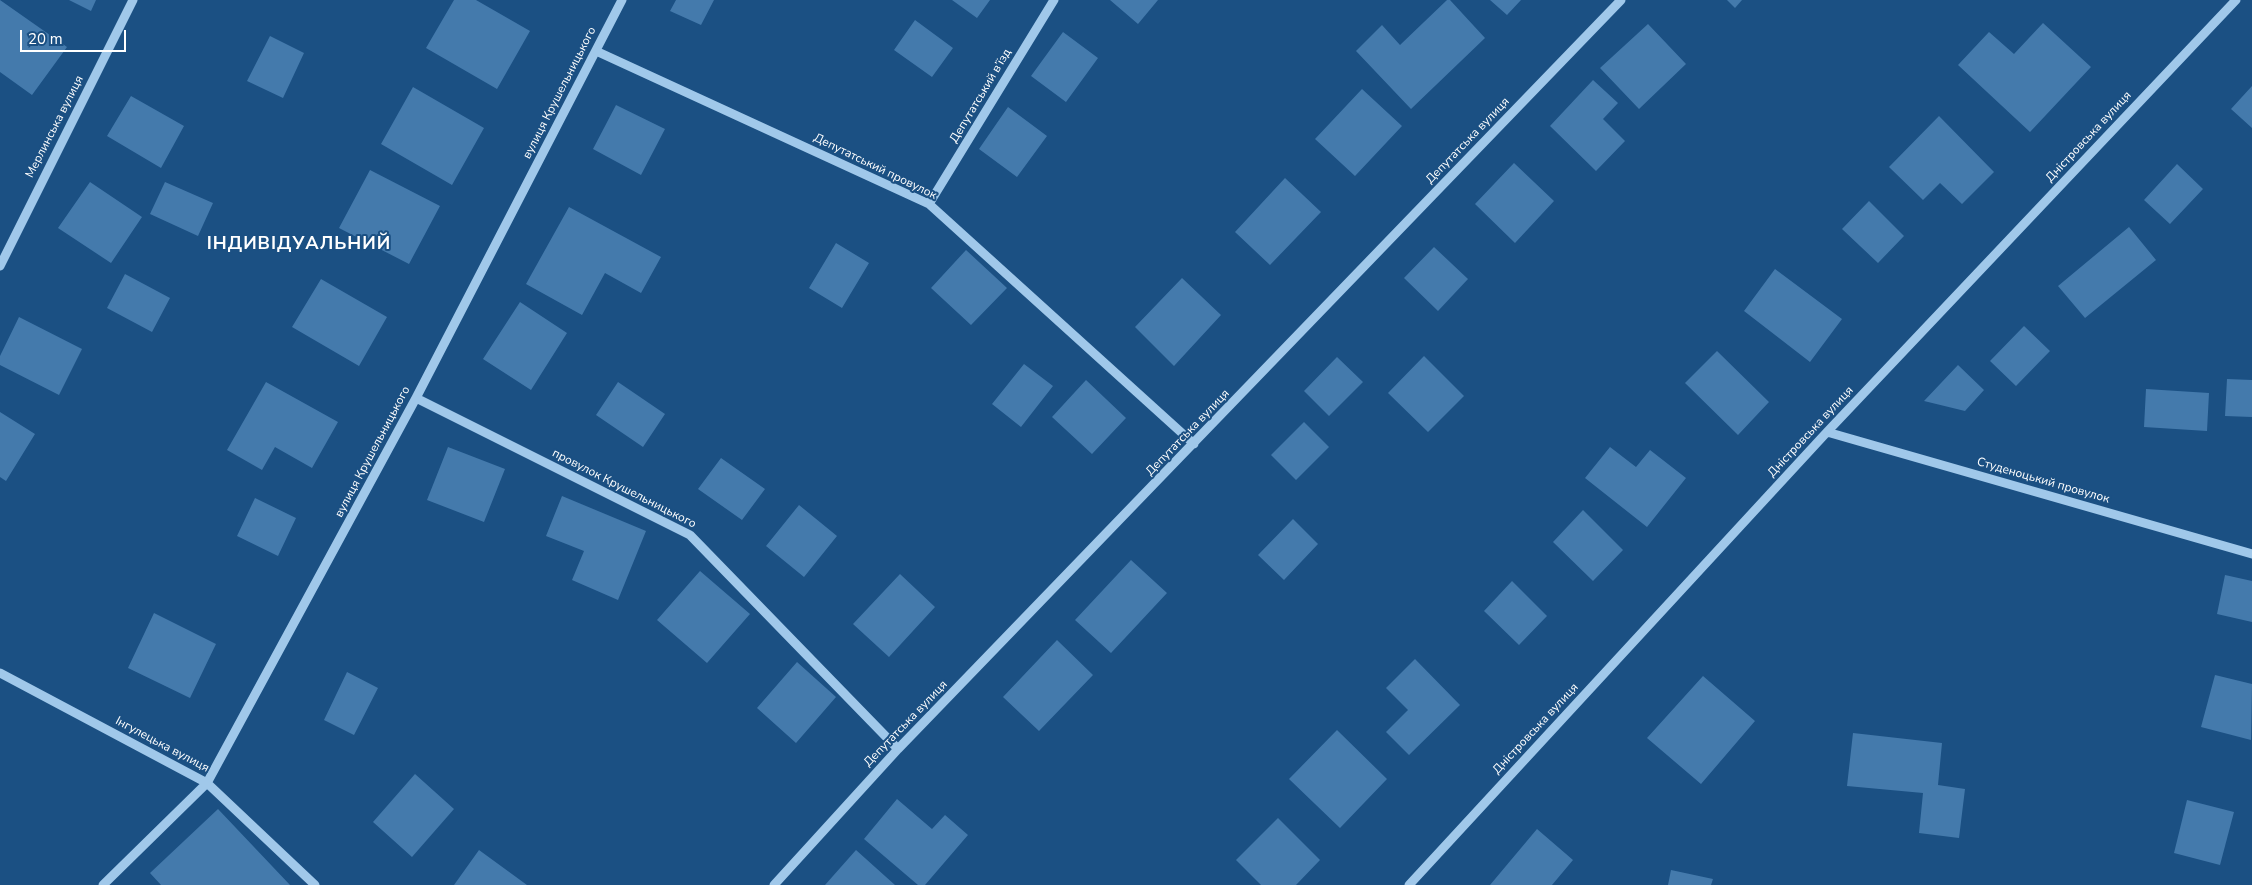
<!DOCTYPE html>
<meta charset="utf-8">
<style>
body{margin:0}
#map{position:relative;width:2252px;height:885px;overflow:hidden;background:#1b5083;font-family:"Nunito Sans",sans-serif}
canvas{display:block}
.scale{position:absolute;left:20px;top:30px;width:106px;height:22px;box-sizing:border-box;border:2px solid #fff;border-top:0;padding-left:6px;font-size:15px;line-height:18px;white-space:nowrap;color:#fff;-webkit-text-stroke:4px #1b5083;paint-order:stroke}
</style>
<div id="map">
<canvas width="2252" height="885"></canvas>
<div class="scale">20 m</div>
</div>
<script>
const ctx = document.querySelector('canvas').getContext('2d');
ctx.lineJoin = 'round';
function fillPath(path, color) {
  ctx.fillStyle = color;
  ctx.fill(path, 'evenodd');
}
function strokePath(path, color, width, dash) {
  ctx.strokeStyle = color;
  ctx.lineWidth = width;
  ctx.lineCap = dash ? 'butt' : 'round';
  ctx.setLineDash(dash || []);
  ctx.stroke(path);
}
function write(font, color, halo, rows, align = 'center') {
  ctx.font = font + ' "Nunito Sans",sans-serif';
  ctx.lineWidth = 4;
  ctx.setLineDash([]);
  ctx.textBaseline = 'middle';
  ctx.strokeStyle = halo;
  ctx.fillStyle = color;
  for (const [text, x, y, turn = 0] of rows) {
    ctx.save();
    ctx.translate(x, y);
    ctx.rotate((+turn || 0) * Math.PI / 180);
    ctx.textAlign = isNaN(turn) ? turn : align;
    if (halo) ctx.strokeText(text, 0, 0);
    ctx.fillText(text, 0, 0);
    ctx.restore();
  }
}
const building = new Path2D(`
 M0 0 67 47 32 95 0 72Z
 M69 0H96L91 11Z
 M454 0H476L530 31 497 89 426 48Z
 M676 0H714L701 25 670 11Z
 M952 0H990L977 18Z
 M1110 0H1158L1138 24Z
 M1447 0H1450L1485 38 1411 109 1356 51 1382 25 1400 45Z
 M1490 0H1521L1507 15Z
 M1727 0H1742L1735 8Z
 M915 20 953 48 932 77 894 50Z
 M2043 23 2091 67 2030 132 1958 65 1989 32 2014 54Z
 M1648 24 1686 64 1639 109 1600 68Z
 M1063 32 1098 58 1066 102 1031 76Z
 M270 36 304 53 283 98 247 81Z
 M1593 80 1618 103 1603 119 1625 141 1596 171 1550 126Z
 M2252 86V128L2231 109Z
 M413 87 484 128 452 185 381 144Z
 M1362 89 1402 126 1355 176 1315 139Z
 M131 96 184 126 161 168 107 136Z
 M616 105 665 129 641 175 593 149Z
 M1008 107 1047 136 1017 177 979 149Z
 M1939 116 1994 172 1962 204 1940 183 1923 200 1889 167Z
 M1514 163 1554 201 1515 243 1475 204Z
 M2177 164 2203 189 2170 224 2144 200Z
 M370 170 440 206 409 264 339 228Z
 M1285 178 1321 212 1270 265 1235 232Z
 M90 182 142 217 111 263 58 228Z
 M165 182 213 203 198 236 150 214Z
 M1869 201 1904 236 1878 263 1842 229Z
 M569 207 661 257 641 293 605 273 582 315 526 284Z
 M2129 227 2156 260 2085 318 2058 286Z
 M836 243 869 263 842 308 809 288Z
 M1434 247 1468 279 1438 311 1404 278Z
 M966 250 1007 288 971 325 931 288Z
 M1775 269 1842 319 1810 362 1744 311Z
 M125 274 170 298 152 332 107 308Z
 M1182 278 1221 315 1174 366 1135 327Z
 M321 279 387 317 359 366 292 327Z
 M520 302 567 333 531 390 483 359Z
 M19 317 82 349 59 395 0 365V356Z
 M2024 326 2050 351 2016 386 1990 361Z
 M1717 351 1769 402 1738 435 1685 383Z
 M1424 356 1464 396 1428 432 1388 393Z
 M1337 357 1363 382 1329 416 1304 391Z
 M1024 364 1053 386 1021 427 992 404Z
 M1958 365 1984 390 1965 411 1924 401Z
 M2227 379 2252 380V417L2225 416Z
 M1086 380 1126 418 1092 454 1052 417Z
 M266 382 338 422 312 468 275 447 262 470 227 450Z
 M618 382 665 414 643 447 596 415Z
 M2146 389 2209 393 2207 431 2144 427Z
 M0 412 35 434 6 481 0 477Z
 M1304 422 1329 447 1296 480 1271 455Z
 M448 447 505 469 484 522 427 500Z
 M1610 447 1636 467 1650 450 1686 478 1647 527 1585 478Z
 M721 458 765 489 742 520 698 489Z
 M562 496 646 531 618 600 572 580 584 551 546 536Z
 M255 498 296 518 278 556 237 536Z
 M799 505 837 536 804 577 766 546Z
 M1583 510 1623 550 1593 581 1553 542Z
 M1293 519 1318 544 1284 580 1258 555Z
 M1131 560 1167 593 1111 653 1075 620Z
 M700 571 750 614 707 663 657 620Z
 M900 574 935 607 889 657 853 624Z
 M2225 575 2252 581V622L2217 614Z
 M1512 581 1547 616 1519 645 1484 611Z
 M154 613 216 644 190 698 128 668Z
 M1057 640 1093 675 1039 731 1003 697Z
 M1415 659 1460 705 1409 755 1386 732 1408 710 1386 688Z
 M797 662 836 697 796 743 757 708Z
 M347 672 378 688 354 735 324 720Z
 M2215 675 2252 684 2251 740 2201 727Z
 M1703 676 1755 721 1701 784 1647 738Z
 M1337 730 1387 779 1340 828 1289 779Z
 M1853 733 1942 743 1938 785 1965 789 1959 838 1919 833 1923 793 1847 786Z
 M415 774 454 809 412 857 373 822Z
 M897 799 932 829 945 815 968 835 925 885H918L864 839Z
 M2187 800 2234 812 2220 865 2174 853Z
 M218 809 290 885H161L150 873Z
 M1278 818 1320 860 1296 885H1261L1236 860Z
 M1537 829 1573 860 1552 885H1490Z
 M479 850 527 885H454Z
 M856 850 895 885H825Z
 M1671 870 1713 879 1711 885H1668Z`);
const minor = new Path2D(`
 M596 51 929 204 1194 444
 M929 204 1054 0
 M0 266 133 0
 M416 398 690 535 898 749
 M1827 432 2252 554
 M0 673 207 783 315 885
 M103 885 207 783 416 398 622 0
 M774 885 898 749 1621 0
 M1409 885 1827 432 2236 0`);
const streetNames = [
 ["вулиця Крушельницького",560,93,-63],
 ["Депутатський в’їзд",981,96,-59],
 ["Мерлинська вулиця",55,127,-63],
 ["Дністровська вулиця",2089,137,-47],
 ["Депутатська вулиця",1468,141,-46],
 ["Депутатський провулок",875,167,26],
 ["Дністровська вулиця",1811,432,-47],
 ["Депутатська вулиця",1188,433,-46],
 ["вулиця Крушельницького",373,452,-62],
 ["Студеноцький провулок",2043,481,16],
 ["провулок Крушельницького",624,489,27],
 ["Депутатська вулиця",906,724,-46],
 ["Дністровська вулиця",1536,729,-47],
 ["Інгулецька вулиця",162,745,28]
];
const districtNames = [
 ["ІНДИВІДУАЛЬНИЙ",299,245]
];
fillPath(building, '#447aac');
strokePath(minor, '#a0c8ea', 9);
write('12px', '#fff', '#1b5083', streetNames);
ctx.letterSpacing = '1px';
write('bold 18px', '#fff', '#1b5083', districtNames);
ctx.letterSpacing = '0px';
</script>
